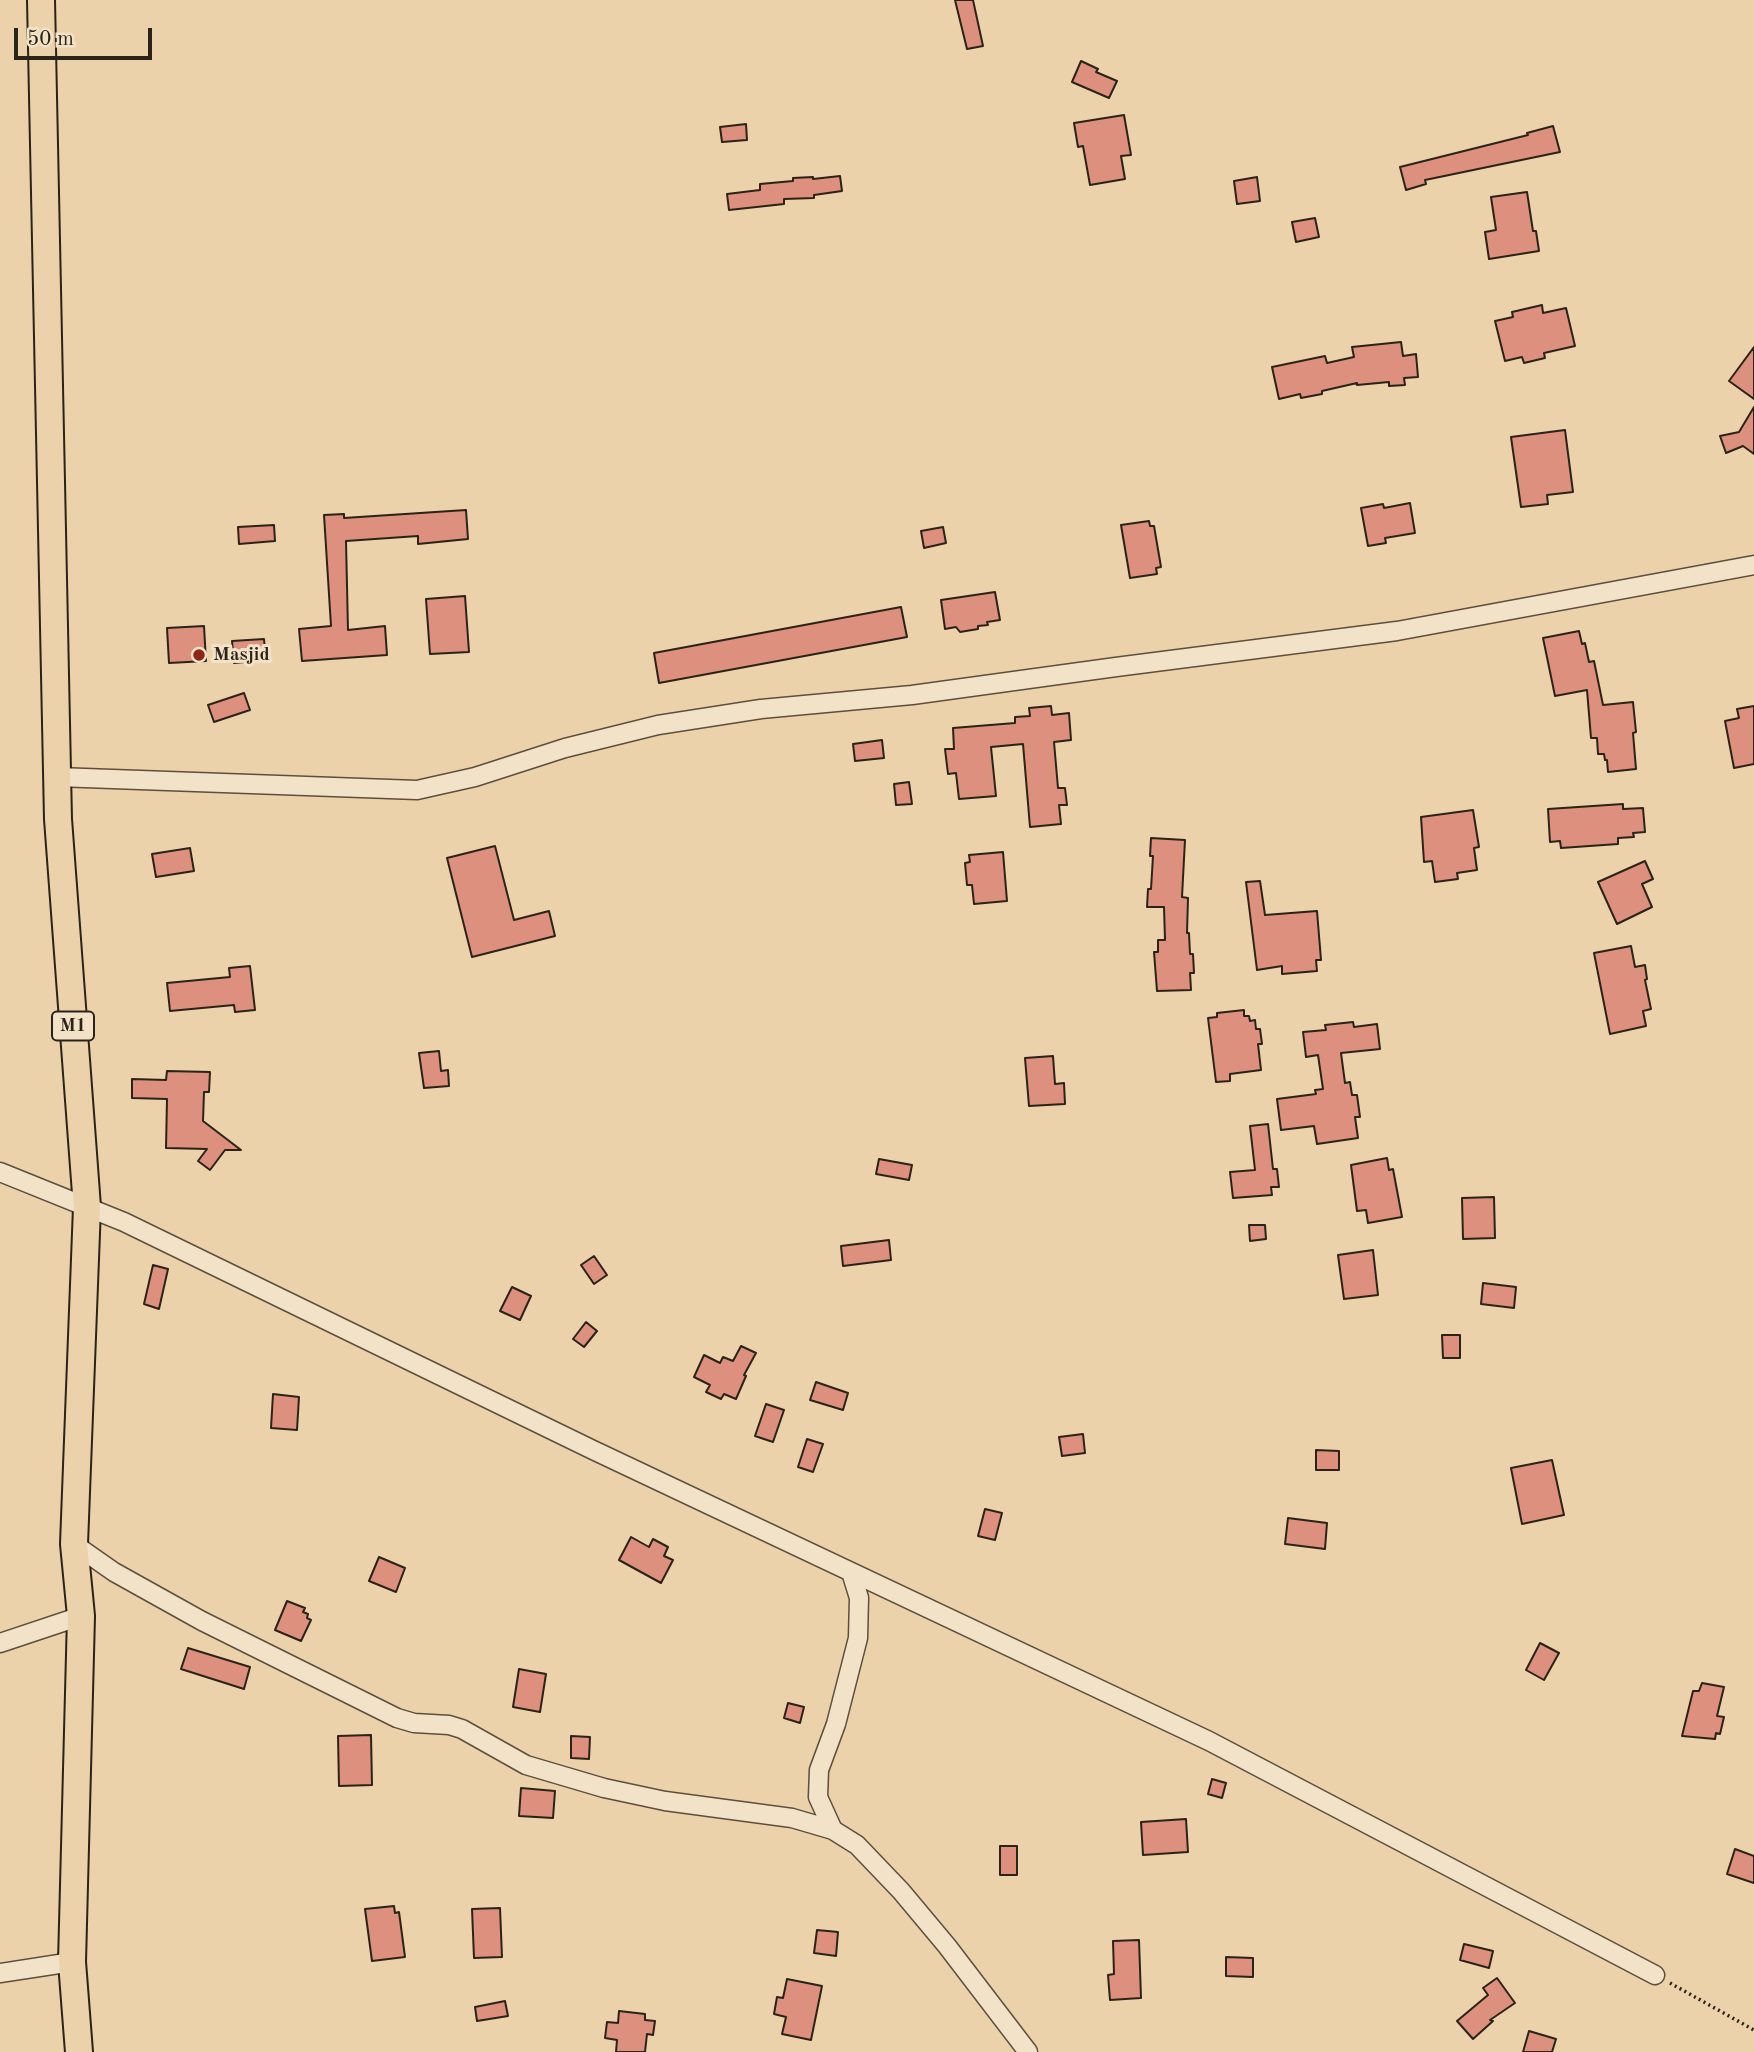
<!DOCTYPE html>
<style>
body{margin:0}
#map{position:relative;width:1754px;height:2052px;overflow:hidden;background:#ebd2ab;font-family:"Old Standard TT",serif}
canvas{display:block}
.scale{position:absolute;left:14px;top:28px;width:138px;height:32px;box-sizing:border-box;border:4px solid #2c2318;border-top:0;padding-left:9px;font-size:21px;line-height:24px;white-space:nowrap;color:#2c2318;-webkit-text-stroke:5px #f2e2c8;paint-order:stroke}
</style>
<div id="map">
<canvas width="1754" height="2052"></canvas>
<div class="scale">50 m</div>
</div>
<script>
const ctx = document.querySelector('canvas').getContext('2d');
ctx.lineJoin = 'round';
function fillPath(path, color) {
  ctx.fillStyle = color;
  ctx.fill(path, 'evenodd');
}
function strokePath(path, color, width, dash) {
  ctx.strokeStyle = color;
  ctx.lineWidth = width;
  ctx.lineCap = dash ? 'butt' : 'round';
  ctx.setLineDash(dash || []);
  ctx.stroke(path);
}
function write(font, color, halo, rows, align = 'center') {
  ctx.font = font + ' "Old Standard TT",serif';
  ctx.lineWidth = 6;
  ctx.setLineDash([]);
  ctx.textBaseline = 'middle';
  ctx.strokeStyle = halo;
  ctx.fillStyle = color;
  for (const [text, x, y, turn = 0] of rows) {
    ctx.save();
    ctx.translate(x, y);
    ctx.rotate((+turn || 0) * Math.PI / 180);
    ctx.textAlign = isNaN(turn) ? turn : align;
    if (halo) ctx.strokeText(text, 0, 0);
    ctx.fillText(text, 0, 0);
    ctx.restore();
  }
}
const building = new Path2D(`
 M955 0H973L983 46 967 49Z
 M1081 61 1098 69 1096 72 1117 81 1109 98 1072 82Z
 M1124 115 1131 155 1121 156 1125 179 1090 185 1083 146 1078 147 1074 123Z
 M746 124 747 140 722 142 720 127Z
 M1553 126 1560 152 1425 180 1426 184 1406 190 1400 167 1528 135 1527 133Z
 M840 176 842 191 814 195V198L784 199V204L729 210 727 194 760 190V184L793 181V178L813 177V179Z
 M1257 177 1260 201 1237 204 1234 181Z
 M1527 192 1533 231H1536L1539 251 1489 259 1485 232 1496 230 1491 197Z
 M1315 218 1319 237 1296 242 1292 222Z
 M1542 305 1543 313 1566 308 1575 346 1544 353 1545 358 1524 363 1522 357 1505 361 1495 321 1513 317 1512 312Z
 M1401 342 1403 356 1416 354 1418 377 1404 378 1405 385 1389 386V382L1357 385V383L1322 391V394L1301 398 1300 394 1279 399 1272 367 1325 356 1327 363 1354 357 1352 347Z
 M1754 347V399L1729 381Z
 M1754 407V454L1743 446 1726 453 1720 436 1739 432Z
 M1565 430 1573 492 1547 495 1548 504 1521 507 1511 437Z
 M1410 503 1415 533 1385 538 1386 543 1368 546 1361 508 1383 504 1384 508Z
 M466 510 468 539 418 544V536L346 541 348 630 385 626 387 655 302 661 299 629 331 626 324 515 344 514V518Z
 M1149 521 1150 526H1154L1161 567 1156 568 1157 574 1130 578 1121 525Z
 M274 525 275 541 239 544 238 527Z
 M943 527 946 543 924 548 921 531Z
 M995 592 1000 620 987 622 988 625 978 626V629L960 632 956 627 945 629 941 600Z
 M465 596 469 652 430 654 426 599Z
 M901 607 907 637 659 683 654 653Z
 M204 626 206 661 169 663 167 628Z
 M1579 631 1582 644 1585 643 1589 662 1594 661 1603 705 1633 702 1636 732 1633 733 1636 769 1608 772 1607 760H1605L1604 754H1598L1597 738H1591L1587 690 1555 696 1543 638Z
 M264 639 266 660 234 663 232 641Z
 M244 693 250 710 214 722 208 705Z
 M1051 706 1052 715 1069 713 1071 740 1054 742 1058 788H1065L1067 805H1059L1061 824 1030 827 1023 744 991 747 996 796 959 799 956 773 948 774 945 749H954L953 728 1015 723V717L1030 716 1029 708Z
 M1754 706V764L1734 768 1725 721 1739 718 1737 709Z
 M882 740 884 758 855 761 853 744Z
 M909 782 912 804 896 805 894 784Z
 M1623 804V809L1643 808 1645 832 1633 833 1634 837 1618 838V844L1561 848 1560 841 1550 842 1548 809Z
 M1473 810 1479 847 1474 848 1477 870 1457 873 1458 879 1435 882 1432 861 1424 862 1421 817Z
 M1151 838 1185 840 1182 897 1188 898 1187 933H1189L1190 954H1193L1194 973H1190L1191 990 1157 991 1154 952H1158V940H1165L1164 907H1147L1148 889H1151L1153 856H1150Z
 M495 846 514 920 549 911 555 936 472 957 447 858Z
 M190 848 194 871 156 877 152 854Z
 M1003 852 1007 901 974 904 972 885H967L965 863 970 862 969 855Z
 M1645 861 1653 879 1642 884 1652 907 1617 924 1598 882Z
 M1260 881 1265 915 1317 911 1321 960H1316L1317 971 1282 974V966L1257 970 1246 882Z
 M1631 946 1635 967 1645 965 1647 979 1645 980 1651 1009 1643 1011 1646 1026 1610 1034 1594 953Z
 M250 966 255 1010 235 1012 234 1005 170 1011 167 983 230 977 229 968Z
 M1244 1010V1016H1249L1250 1021 1255 1020 1256 1029H1260L1262 1044H1258L1261 1070 1230 1074V1081L1216 1082 1208 1018 1217 1017V1013Z
 M1353 1022 1354 1027 1377 1024 1380 1049 1341 1053 1345 1083 1350 1082 1352 1095H1357L1360 1117H1355L1358 1138 1317 1144 1314 1126 1281 1130 1277 1099 1316 1094 1315 1090 1323 1089 1318 1055 1306 1057 1303 1032 1326 1030 1325 1025Z
 M439 1051 441 1071 448 1070 449 1086 424 1088 419 1053Z
 M1053 1056 1055 1084 1064 1083 1065 1104 1029 1106 1025 1058Z
 M167 1071 210 1072 209 1092H204L203 1121 241 1150H225L210 1170 198 1161 207 1149 166 1148 167 1099 132 1098V1079L166 1080Z
 M1268 1124 1273 1169H1277L1279 1187H1271L1272 1195 1233 1198 1230 1172 1255 1170 1250 1126Z
 M1387 1158 1389 1170 1393 1169 1402 1217 1368 1223 1366 1210 1357 1211 1351 1165Z
 M879 1159 912 1165 909 1180 876 1174Z
 M1494 1197 1495 1238 1463 1239 1462 1198Z
 M1249 1225H1265L1266 1239 1250 1241Z
 M889 1240 891 1260 843 1266 841 1246Z
 M1373 1250 1378 1295 1344 1299 1338 1255Z
 M594 1256 607 1275 594 1284 581 1265Z
 M153 1265 168 1269 159 1309 144 1304Z
 M1483 1283 1516 1287 1514 1308 1481 1304Z
 M512 1287 531 1296 520 1320 500 1311Z
 M586 1322 597 1331 584 1347 573 1339Z
 M1442 1335H1460V1358H1443Z
 M741 1346 756 1353 744 1375 746 1376 736 1399 724 1394 721 1399 706 1392 710 1385 694 1377 704 1355 720 1363 723 1357 733 1361Z
 M816 1382 848 1393 843 1410 810 1400Z
 M273 1394 299 1397 297 1430 271 1428Z
 M766 1404 784 1410 773 1442 755 1436Z
 M1083 1434 1085 1453 1062 1456 1059 1437Z
 M807 1439 823 1444 813 1472 798 1467Z
 M1316 1450 1339 1451V1470H1316Z
 M1552 1460 1564 1515 1522 1524 1511 1468Z
 M985 1509 1002 1513 995 1540 978 1536Z
 M1288 1518 1327 1523 1325 1549 1285 1544Z
 M631 1537 649 1547 653 1539 668 1547 664 1556 673 1560 661 1583 619 1560Z
 M379 1557 405 1568 396 1592 369 1581Z
 M287 1601 305 1608 303 1612 308 1614 307 1618 311 1620 301 1641 275 1630Z
 M1540 1643 1559 1653 1544 1680 1526 1670Z
 M188 1648 250 1667 244 1689 181 1669Z
 M519 1669 546 1674 540 1712 513 1707Z
 M1702 1683 1724 1687 1717 1716 1724 1717 1720 1734 1716 1733 1715 1739 1682 1736 1693 1691H1699Z
 M788 1703 804 1707 800 1723 784 1718Z
 M371 1735 372 1785 339 1786 338 1736Z
 M571 1736 590 1737 589 1759 571 1758Z
 M1212 1779 1226 1783 1222 1798 1208 1794Z
 M521 1788 555 1791 553 1818 519 1816Z
 M1186 1819 1188 1852 1143 1855 1141 1822Z
 M1000 1846H1017V1875H1000Z
 M1735 1849 1754 1856V1883L1727 1874Z
 M394 1906 395 1913 399 1912 405 1957 372 1961 365 1909Z
 M500 1908 502 1957 474 1958 472 1909Z
 M817 1930 838 1932 836 1956 814 1953Z
 M1139 1940 1141 1998 1110 2000 1108 1975 1114 1974 1113 1941Z
 M1464 1944 1493 1951 1489 1968 1460 1960Z
 M1226 1957 1253 1958V1977L1226 1976Z
 M1497 1978 1515 2003 1490 2020 1493 2021 1473 2039 1457 2021 1488 1995 1483 1988Z
 M787 1979 822 1986 811 2040 782 2034 786 2017 774 2014 777 1997 783 1998Z
 M505 2001 508 2016 477 2021 475 2007Z
 M619 2011 645 2014V2020L655 2021 653 2035 647 2034 645 2052H616L617 2040 605 2038 607 2022 618 2023Z
 M1529 2031 1556 2039 1552 2052H1523Z`);
const path = new Path2D(`
 M1670 1983 1754 2030`);
const minor = new Path2D(`
 M57 777 417 790 475 777 565 748 658 725 761 709 912 695 1116 667 1397 631 1754 565
 M0 1172 124 1222 593 1450 1209 1741 1655 1975
 M74 1544 114 1572 202 1621 397 1718 414 1723 449 1725 462 1729 526 1765 604 1788 665 1801 792 1818 833 1830 857 1845 901 1891 947 1946 1028 2052
 M0 1643 81 1616
 M833 1830 818 1797 819 1770 836 1724 858 1638 859 1598 851 1572
 M0 1973 72 1962`);
const primary = new Path2D(`
 M41 0 58 819 87 1207 74 1544 81 1616 72 1962 79 2052`);
const markers = [
 [199,655,7,"#8f2418"]
];
const shields = [
 [73,1026,42]
];
const shieldNames = [
 ["M1",73,1026]
];
const poiNames = [
 ["Masjid",213,655]
];
fillPath(building, '#dc907d');
strokePath(building, '#2c2318', 2);
strokePath(minor, '#5c4f3d', 21);
strokePath(primary, '#2c2318', 30);
strokePath(path, '#2c2318', 3.5, [2, 3.5]);
strokePath(minor, '#f2e2c8', 18);
strokePath(primary, '#ebd2ab', 26);
for (const [x, y, r, color] of markers) {
  const dot = new Path2D();
  dot.arc(x, y, r, 0, 2 * Math.PI);
  ctx.fillStyle = color;
  ctx.fill(dot);
  strokePath(dot, '#f2e2c8', 2.5);
}
for (const [x, y, w] of shields) {
  const box = new Path2D();
  box.roundRect(x - w / 2, y - 14.5, w, 29, 5);
  ctx.fillStyle = '#f2e2c8';
  ctx.fill(box);
  strokePath(box, '#2c2318', 2);
}
write('bold 18px', '#2c2318', null, shieldNames);
write('bold 19px', '#2c2318', '#f2e2c8', poiNames, 'left');
</script>
